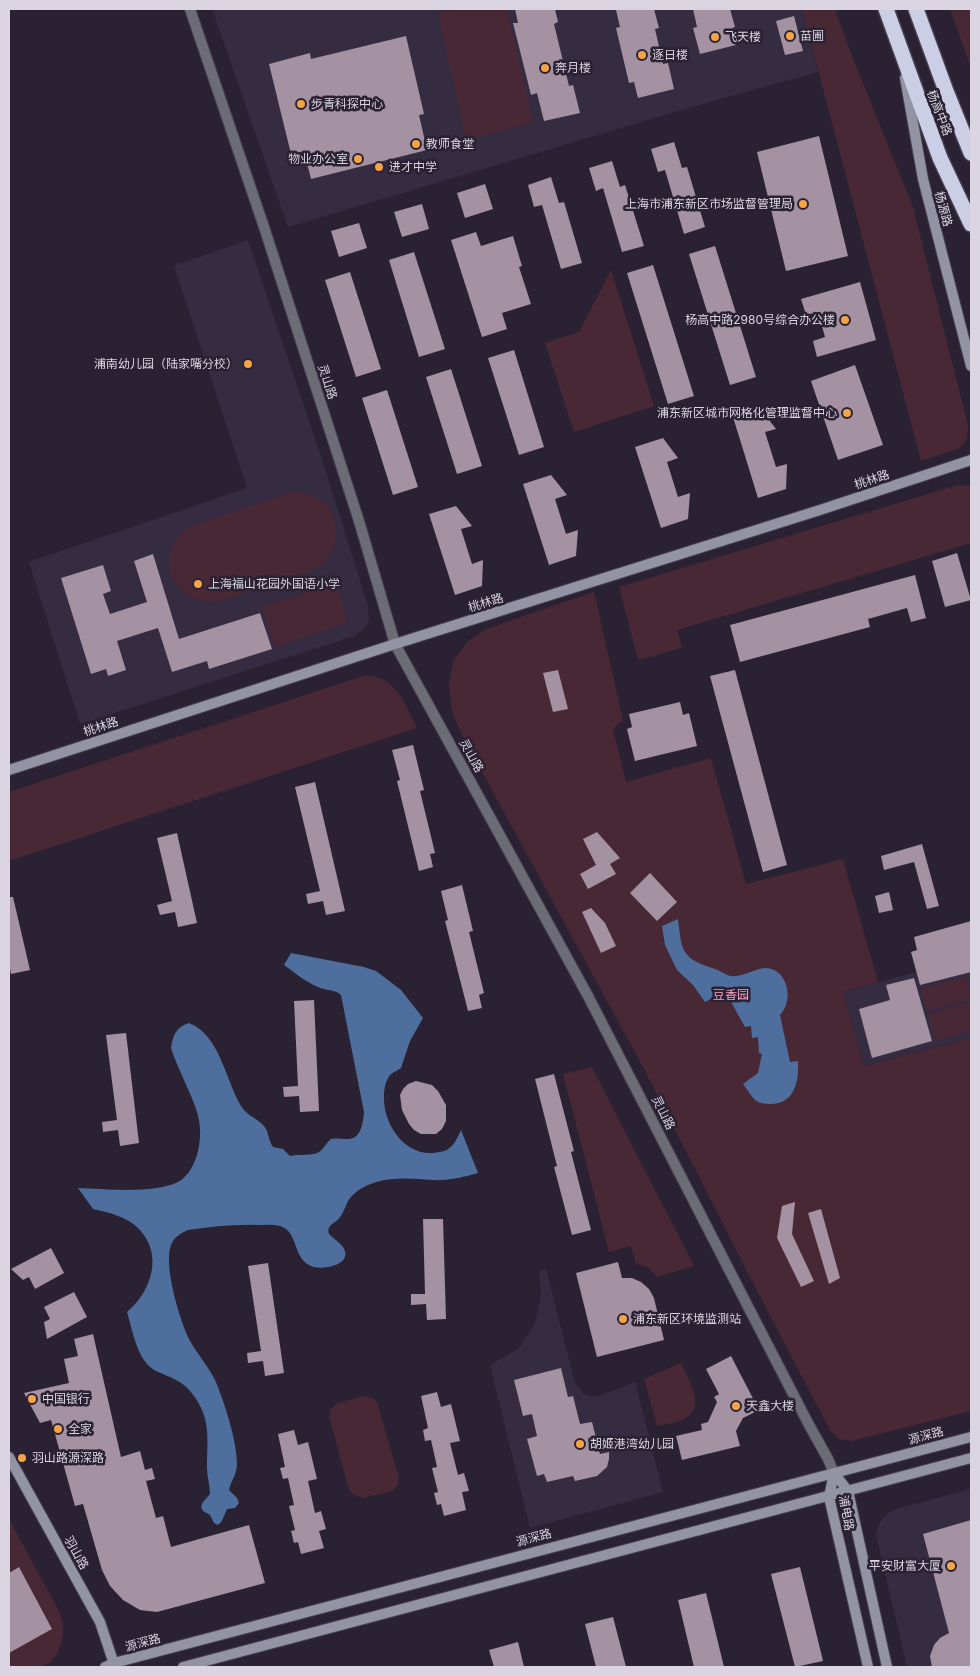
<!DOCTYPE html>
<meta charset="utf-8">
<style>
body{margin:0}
#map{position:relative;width:980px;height:1676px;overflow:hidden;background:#2a2233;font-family:Inter,sans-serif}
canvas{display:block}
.frame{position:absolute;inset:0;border:10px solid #dad5e0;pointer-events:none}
</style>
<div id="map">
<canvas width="980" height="1676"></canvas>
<div class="frame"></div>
</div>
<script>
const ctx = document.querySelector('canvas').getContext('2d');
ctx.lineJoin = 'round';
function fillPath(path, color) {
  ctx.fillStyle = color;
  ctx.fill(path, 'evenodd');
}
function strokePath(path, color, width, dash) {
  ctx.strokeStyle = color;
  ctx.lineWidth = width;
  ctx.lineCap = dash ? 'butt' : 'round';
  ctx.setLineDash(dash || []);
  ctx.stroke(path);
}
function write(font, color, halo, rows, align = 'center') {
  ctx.font = font + ' Inter,"Noto Sans SC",sans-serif';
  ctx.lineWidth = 5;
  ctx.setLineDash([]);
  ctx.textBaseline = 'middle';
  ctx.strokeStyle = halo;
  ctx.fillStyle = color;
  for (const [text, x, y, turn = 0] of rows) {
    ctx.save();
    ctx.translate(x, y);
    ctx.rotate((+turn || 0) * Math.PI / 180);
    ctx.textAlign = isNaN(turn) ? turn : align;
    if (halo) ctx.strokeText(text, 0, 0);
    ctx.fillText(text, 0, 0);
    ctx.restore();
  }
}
const built = new Path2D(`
 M212 9H802L818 72 695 106 288 227Z
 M248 240 323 462 368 606 369 620 364 629 354 636 80 724 29 562 247 488 174 266Z
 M971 957V1038L864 1066 843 992Z
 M546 1269 575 1383 584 1394 592 1397 599 1396 635 1382 663 1492 530 1528 490 1365 518 1349 534 1326 541 1296 539 1271Z
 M971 1489V1667H907L876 1535 878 1526 884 1517 893 1510Z`);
const green = new Path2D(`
 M457 9H507L533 123 466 140 438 13Z
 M802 9H835L850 51 913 207 968 426 967 439 960 448 921 461Z
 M950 9H971V68Z
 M611 270 654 406 574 432 545 343 579 332Z
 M958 485 971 486V543L677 630 682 648 638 660 619 587Z
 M291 492C300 492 309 493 317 498 337 509 341 537 329 556 324 564 316 568 308 572L221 601C173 608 150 557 188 527Z
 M335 583 348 622 275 647 262 607Z
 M594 592 623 720 613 729 626 782 711 758 746 884 843 859 878 982 843 992 864 1066 971 1038V1411L852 1441 839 1439 830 1430 769 1314 644 1069 464 739 452 712 449 684 453 661 468 641 486 629Z
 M363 676C396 674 404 703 417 728L9 861V792Z
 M966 977 971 999 927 1011 921 989Z
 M971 1002V1031L935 1041 928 1014Z
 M592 1067 694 1266 657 1277 648 1267 636 1264 631 1246 609 1252 563 1074Z
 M681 1363C688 1378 707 1407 684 1419 677 1423 665 1424 657 1426L644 1379Z
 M364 1396 372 1398 377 1402 399 1478 398 1485 393 1491 362 1498 355 1495 349 1490 329 1416 331 1408 338 1403Z
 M9 1519 61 1615 63 1628 62 1641 57 1654 49 1663 38 1667H9Z`);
const water = new Path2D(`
 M678 919C682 952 681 958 715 969 723 972 727 977 736 976 746 975 755 969 765 968 784 968 791 990 786 1005 785 1009 782 1012 780 1015L790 1062 798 1061C799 1081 795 1104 770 1104 765 1104 759 1103 755 1100 751 1096 747 1089 743 1084L758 1073 762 1054 759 1053 758 1037 752 1038 751 1026 745 1027 725 991 705 1002 693 985 677 970 665 945 662 926Z
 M291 953 364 967 376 971 401 990 423 1018 410 1041 401 1068C398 1070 394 1072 391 1074 386 1079 384 1088 384 1096 383 1123 403 1155 433 1153 438 1152 445 1152 448 1149 455 1145 458 1136 461 1130L478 1173C464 1177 448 1181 432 1180 406 1178 372 1175 351 1197 346 1202 345 1211 340 1217 336 1224 326 1224 329 1234 333 1238 340 1243 343 1247 355 1265 320 1272 309 1265 293 1257 298 1231 280 1226 273 1224 265 1225 257 1225 234 1224 211 1227 188 1230 181 1233 174 1237 171 1245 163 1265 180 1322 190 1341 199 1357 212 1370 218 1387 226 1409 237 1441 237 1465 236 1477 231 1480 229 1490L237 1498 239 1503 235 1508 227 1509 222 1521 218 1525 214 1523 210 1515 203 1511 201 1507 203 1502 210 1494C210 1485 207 1477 207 1468 207 1438 212 1417 190 1391 182 1381 170 1377 158 1372 137 1363 133 1331 127 1312 151 1292 164 1255 139 1229 128 1217 108 1212 93 1209L78 1188C106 1189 153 1194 178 1182 188 1177 196 1162 198 1151 201 1138 201 1125 197 1112 190 1090 178 1070 171 1048 173 1035 176 1027 189 1023 220 1035 225 1079 241 1106 246 1115 257 1118 264 1126 269 1132 268 1140 273 1147L283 1149 290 1156C298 1154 314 1156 319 1152 324 1149 326 1143 331 1139 336 1138 341 1139 347 1139 361 1140 363 1123 364 1112L341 995C335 989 326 991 318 987 306 982 295 973 284 965Z`);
const building = new Path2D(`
 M515 9H555L558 22 554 24 569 86 573 85 580 113 544 121 537 93 531 95 513 23H518Z
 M623 9H654L659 28 655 29 663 64 668 63 674 89 638 98 634 82 629 83 616 28 620 27 616 10Z
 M693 9H730L735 27 732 28 736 45 700 54 693 28 697 27Z
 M794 16 803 51 785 55 776 21Z
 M406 36 424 114 419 115 427 150 311 179 304 151 291 154 269 64 310 53 311 59Z
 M819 136 848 256 786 271 757 152Z
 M674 142 682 168 687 167 705 227 684 234 665 170 658 172 651 149Z
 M612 161 620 187 625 185 644 246 622 252 603 188 596 191 589 168Z
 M551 177 559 203 564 202 582 263 561 269 542 205 534 207 528 185Z
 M485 184 493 209 465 218 457 193Z
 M422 204 429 229 402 237 394 212Z
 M359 223 367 248 339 257 331 231Z
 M476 232 481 246 513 236 522 266 519 267 531 304 502 313 507 329 482 337 451 240Z
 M715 246 756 377 730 385 689 254Z
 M414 252 445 349 419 357 389 260Z
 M653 265 694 396 668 404 627 273Z
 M350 272 381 369 356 377 325 280Z
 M860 282 876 340 817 357 813 341 825 337 818 312 806 315 801 299Z
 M514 350 544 447 519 455 488 358Z
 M855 365 883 445 838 460 811 381Z
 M451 369 482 466 457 474 426 377Z
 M387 390 418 487 393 495 362 398Z
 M760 408 776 429 765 432 776 467 787 464 786 489 758 498 733 417Z
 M663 438 678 458 667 462 678 497 690 493 688 519 661 528 635 447Z
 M551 475 567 495 555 499 566 534 578 530 576 556 549 565 523 484Z
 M456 506 472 526 461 529 472 564 483 560 482 586 455 595 429 514Z
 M957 553 971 600 945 607 932 561Z
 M153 554 179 639 260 613 272 649 209 669 207 661 172 672 158 628 117 641 126 670 108 676 106 669 91 674 61 578 103 565 111 591 103 594 110 614 147 602 134 561Z
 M915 575 926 618 911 622 907 608 868 619 870 627 740 662 730 625Z
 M558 670 568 709 553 712 543 673Z
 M735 670 787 865 763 872 710 676Z
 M680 702 683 715 689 713 697 746 635 761 627 729 632 727 629 714Z
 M413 745 424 790 420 791 435 853 430 854 433 867 419 871 397 781 400 780 392 750Z
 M315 782 345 911 326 915 323 901 308 904 306 894 320 891 295 787Z
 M597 832 620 858 610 864 616 874 588 889 580 874 596 865 583 839Z
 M177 833 197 923 178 927 175 912 160 915 157 905 172 901 157 838Z
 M922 844 939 906 927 909 914 862 884 870 881 856Z
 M650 873 677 902 657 921 630 893Z
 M462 885 473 931 469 932 484 993 479 995 482 1008 468 1011 445 921 448 920 441 891Z
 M889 892 893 910 879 913 875 896Z
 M9 897H13L30 970 11 974 9 964Z
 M591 908 605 923 616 946 601 953 582 912Z
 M971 921V972L920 985 911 952 917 950 914 937Z
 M914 978 932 1041 872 1058 859 1009 890 1000 886 985Z
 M314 1000 319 1111 300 1112 299 1096 284 1097 283 1087 298 1086 294 1001Z
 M126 1033 139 1143 120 1146 118 1130 103 1132 102 1122 117 1120 106 1035Z
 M554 1074 574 1151 571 1152 591 1230 572 1235 554 1167 557 1166 535 1079Z
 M416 1081 432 1085 438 1091 446 1105V1121L442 1129 436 1134H421L414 1130 409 1124 402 1110 400 1095 403 1089 408 1084Z
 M795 1202 792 1234 814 1281 801 1287 777 1238 782 1206Z
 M821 1209 840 1278 829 1284 808 1213Z
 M423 1219H443L446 1319 427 1320 426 1304 411 1305V1294H425Z
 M51 1248 64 1273 35 1289 29 1277 23 1280 11 1269Z
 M618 1262 622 1278H632L641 1282 649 1289 654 1298 664 1340 597 1357 576 1273Z
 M268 1263 284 1373 265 1376 263 1361 248 1363 247 1353 261 1351 248 1266Z
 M74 1292 87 1317 47 1339 44 1322 50 1319 44 1307Z
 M93 1334 121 1457 140 1451 145 1470 152 1468 155 1479 146 1481 156 1518 163 1516 171 1547 249 1525 265 1583 157 1612 140 1610 123 1600 110 1586 102 1570 83 1504 75 1506 51 1420 40 1423 24 1393 69 1383 64 1359 78 1356 74 1339Z
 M731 1356 759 1410 743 1418 736 1431 740 1446 682 1460 676 1436 702 1430 701 1424 708 1422 717 1402 714 1397 719 1394 706 1369Z
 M561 1368 568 1397 573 1396 580 1424 592 1422 600 1454 609 1452V1459L607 1467 597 1476 575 1481 573 1476 547 1482 544 1474 537 1476 527 1439 537 1436 532 1414 523 1416 514 1380Z
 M437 1392 441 1407 451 1404 460 1441 450 1443 458 1475 464 1473 469 1491 462 1492 466 1510 444 1516 441 1504 437 1505 434 1493 438 1492 432 1468 437 1467 431 1440 425 1441 423 1430 428 1428 421 1396Z
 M294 1430 298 1445 308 1442 317 1479 308 1481 315 1513 321 1511 326 1529 319 1531 324 1548 301 1554 298 1542 294 1543 291 1531 295 1530 289 1506 294 1505 288 1478 283 1479 280 1468 285 1467 278 1434Z
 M971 1520V1667H932L930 1656 934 1645 940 1638 949 1633 923 1534Z
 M19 1567 52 1629 9 1653V1573Z
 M800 1567 823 1661 795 1667 771 1574Z
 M706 1593 724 1667H694L678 1600Z
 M613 1617 626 1667H596L585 1624Z
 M518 1642 524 1667H494L489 1650Z`);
const street = new Path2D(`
 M190 9 264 227 359 521 395 644 588 996 808 1423 828 1459 834 1473`);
const secondary = new Path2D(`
 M905 78 923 179 971 366
 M9 770 395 644 820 510 971 460
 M9 1457 100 1622 115 1667
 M834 1473 848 1491 887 1667
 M834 1473 829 1497 868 1667
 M105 1667 114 1663 971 1437
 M183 1667 971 1458`);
const highway = new Path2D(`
 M886 9 940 158 971 224
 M916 9 946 91 971 153`);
const markers = [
 [790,36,5,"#f4a345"],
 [715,37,5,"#f4a345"],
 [642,55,5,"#f4a345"],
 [545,68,5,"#f4a345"],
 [301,104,5,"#f4a345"],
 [416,144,5,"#f4a345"],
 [358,159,5,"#f4a345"],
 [379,167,5,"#f4a345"],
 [803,204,5,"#f4a345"],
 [845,320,5,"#f4a345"],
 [248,364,5,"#f4a345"],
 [847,413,5,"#f4a345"],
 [198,584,5,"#f4a345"],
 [623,1319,5,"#f4a345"],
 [32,1399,5,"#f4a345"],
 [736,1406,5,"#f4a345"],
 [58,1429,5,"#f4a345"],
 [580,1444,5,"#f4a345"],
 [22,1458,5,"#f4a345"],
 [951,1566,5,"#f4a345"]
];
const poiNames = [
 ["苗圃",800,36],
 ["飞天楼",725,37],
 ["逐日楼",652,55],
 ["奔月楼",555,68],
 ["步青科探中心",311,104],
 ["教师食堂",426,144],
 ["物业办公室",348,159,"right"],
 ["进才中学",389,167],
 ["上海市浦东新区市场监督管理局",793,204,"right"],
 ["杨高中路2980号综合办公楼",835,320,"right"],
 ["浦南幼儿园（陆家嘴分校）",238,364,"right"],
 ["浦东新区城市网格化管理监督中心",837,413,"right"],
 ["上海福山花园外国语小学",208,584],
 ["浦东新区环境监测站",633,1319],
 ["中国银行",42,1399],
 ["天鑫大楼",746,1406],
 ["全家",68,1429],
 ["胡姬港湾幼儿园",590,1444],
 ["羽山路源深路",32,1458],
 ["平安财富大厦",941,1566,"right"]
];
const streetNames = [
 ["杨高中路",939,113,69],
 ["杨源路",943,209,75],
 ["灵山路",327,382,72],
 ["桃林路",872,480,-18],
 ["桃林路",486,603,-17],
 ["桃林路",101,727,-18],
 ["灵山路",471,756,61],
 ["灵山路",663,1113,63],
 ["源深路",926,1436,-15],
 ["浦电路",846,1513,80],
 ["源深路",534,1538,-15],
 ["羽山路",76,1553,61],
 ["源深路",143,1643,-15]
];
const parkNames = [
 ["豆香园",731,995]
];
fillPath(built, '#362c42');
fillPath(green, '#482835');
fillPath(water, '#4e6f9d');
fillPath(building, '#a491a1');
strokePath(street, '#463f4f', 12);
strokePath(secondary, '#463f4f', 12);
strokePath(highway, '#463f4f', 18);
strokePath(street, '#6b6c76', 10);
strokePath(secondary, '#9294a3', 10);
strokePath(highway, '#cccee6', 15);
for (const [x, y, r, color] of markers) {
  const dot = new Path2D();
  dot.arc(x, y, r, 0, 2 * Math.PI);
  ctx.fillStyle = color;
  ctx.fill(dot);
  strokePath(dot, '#2a2233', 2);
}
write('12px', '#dad5e0', '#2a2233', poiNames, 'left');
write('12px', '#dad5e0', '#2a2233', streetNames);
write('12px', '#f7a0c4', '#2a2233', parkNames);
</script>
